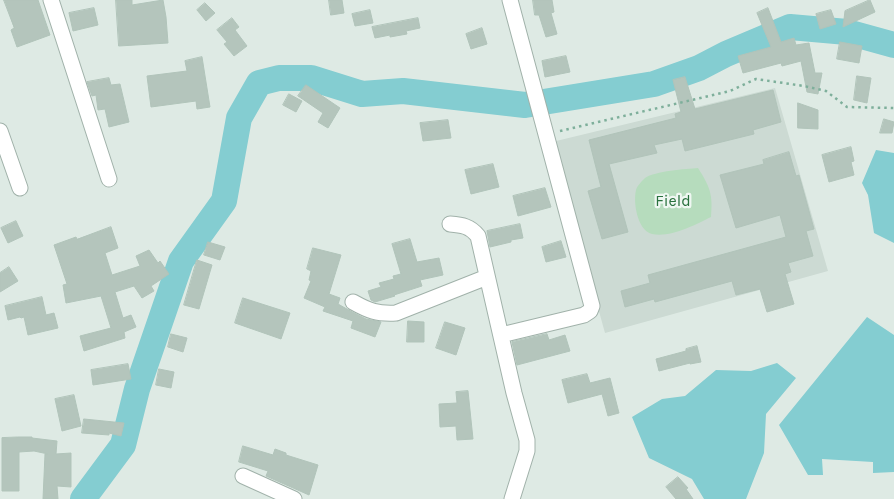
<!DOCTYPE html>
<style>
body{margin:0}
canvas{display:block;background:#deeae4}
</style>
<canvas width="894" height="499"></canvas>
<script>
const ctx = document.querySelector('canvas').getContext('2d');
ctx.lineJoin = 'round';
function fillPath(path, color) {
  ctx.fillStyle = color;
  ctx.fill(path, 'evenodd');
}
function strokePath(path, color, width, dash) {
  ctx.strokeStyle = color;
  ctx.lineWidth = width;
  ctx.lineCap = dash ? 'butt' : 'round';
  ctx.setLineDash(dash || []);
  ctx.stroke(path);
}
function write(font, color, halo, rows, align = 'center') {
  ctx.font = font + ' Karla,sans-serif';
  ctx.lineWidth = 4.5;
  ctx.setLineDash([]);
  ctx.textBaseline = 'middle';
  ctx.strokeStyle = halo;
  ctx.fillStyle = color;
  for (const [text, x, y, turn = 0] of rows) {
    ctx.save();
    ctx.translate(x, y);
    ctx.rotate((+turn || 0) * Math.PI / 180);
    ctx.textAlign = isNaN(turn) ? turn : align;
    if (halo) ctx.strokeText(text, 0, 0);
    ctx.fillText(text, 0, 0);
    ctx.restore();
  }
}
const built = new Path2D(`
 M775 88 828 271 605 333 552 142Z`);
const green = new Path2D(`
 M698 168C710 187 713 194 711 217 695 225 670 238 652 234 637 230 633 202 636 190 637 186 642 181 645 178 655 171 686 169 698 168Z`);
const water = new Path2D(`
 M876 150 894 153V243L874 233 868 195 862 183Z
 M867 317 894 335V472L873 473V462L822 459 823 475H808L779 425Z
 M777 363 796 378 766 414 764 453 746 499H704L692 479 649 458 632 417 662 399 685 396 716 370 751 371Z`);
const river = new Path2D(`
 M83 499 123 445 137 389 181 261 224 201 239 118 259 83 279 78H311L362 94 403 91 525 105 654 84 699 68 726 54 790 27 847 32 894 45`);
const building = new Path2D(`
 M4 0H38L50 35 17 47 11 30 14 28Z
 M116 0H132V5L163 0 166 17 168 43 119 46Z
 M329 0H342L344 13 331 15Z
 M533 0H552L554 12 551 13 557 34 546 37 539 15H535Z
 M870 0 875 12 843 27 845 11Z
 M205 3 215 13 206 21 197 10Z
 M94 8 98 25 73 31 69 13Z
 M768 8 781 42 794 38 796 45 809 43 815 73H822L818 94 807 92 801 61 782 66 781 63 743 73 738 56 771 47 757 13Z
 M370 10 373 23 355 26 352 14Z
 M831 10 836 24 820 29 816 14Z
 M232 18 239 27 235 30 247 46 234 56 224 44 227 42 217 30Z
 M418 18 420 28 406 31 407 34 390 37V35L375 38 372 27Z
 M482 28 487 44 471 49 466 34Z
 M840 42 862 46 859 63 837 59Z
 M566 56 570 72 545 77 542 61Z
 M202 57 210 107 197 109 196 101 151 107 147 76 187 71 185 61Z
 M857 76 871 78 867 103 854 100Z
 M685 77 695 109 773 90 781 122 753 130 754 134 685 151 682 139 654 145 657 153 609 164 628 232 602 239 588 191 601 187 589 140 676 118 675 114 681 112 673 80Z
 M109 78 111 85 120 84 129 122 109 127 105 109 98 110 96 95 92 96 87 82Z
 M306 85 340 108 328 128 318 122 323 113 298 96Z
 M289 94 302 101 296 112 283 105Z
 M798 103 818 110V129L798 128Z
 M884 119 894 122 892 133H880Z
 M448 120 451 138 423 141 420 123Z
 M851 147 854 161 851 162 854 175 829 182 822 155Z
 M789 152 796 176 799 175 814 229 806 231 813 256 788 263 791 272 785 274 794 304 767 312 760 289 736 295 732 281 655 302 654 299 625 307 621 291 650 283 648 275 786 237 780 215 736 228 720 175 764 164 763 160Z
 M493 164 499 187 471 194 465 170Z
 M545 188 551 207 518 216 513 196Z
 M16 221 23 236 8 243 1 228Z
 M520 224 523 238 511 240V242L490 247 487 231Z
 M111 227 118 248 105 253 112 275 140 266 136 256 149 250 158 263 160 261 169 274 151 286 154 291 142 298 134 286 115 292 123 318 131 315 136 327 124 332 125 338 84 351 80 336 111 328 101 296 66 303 63 285 67 284 54 245 76 237 77 239Z
 M410 239 417 262 439 258 443 275 420 280 422 286 394 295 395 296 375 302 371 300 368 291 381 287 379 283 394 279 393 276 401 274 392 244Z
 M561 241 566 257 546 262 542 247Z
 M208 242 225 247 220 260 204 255Z
 M313 248 341 255 329 294 340 298 338 304 354 313 366 319 381 322 375 337 351 328 353 321 323 311 325 307 304 298 311 281 309 280 311 271 307 269Z
 M197 260 212 265 199 309 184 305Z
 M9 267 18 281 0 292V273Z
 M42 297 46 315 54 313 58 328 28 335 24 317 21 318 20 317 8 320 5 306Z
 M243 298 290 313 281 339 235 323Z
 M408 321 424 322V342H407Z
 M445 322 465 328 456 355 436 348Z
 M171 334 187 338 183 352 168 347Z
 M547 334 549 340 565 335 570 351 517 365 512 342Z
 M697 346 701 362 690 364V363L659 371 656 359 686 351V349Z
 M128 364 131 379 93 385 91 370Z
 M159 369 174 372 171 388 156 385Z
 M587 374 590 383 610 378 619 413 608 416 602 394 568 403 562 380Z
 M468 391 473 439 457 440 456 426 440 427 439 404 457 403 456 392Z
 M74 395 81 426 62 431 55 399Z
 M84 419 124 423 121 436 109 433V435L82 433Z
 M18 437H32V438L57 441 56 454 71 453V487L57 486 58 499H43L45 454H48L34 451 19 452V491H2V438Z
 M243 446 273 455 275 449 286 453V455L318 465 309 495 266 476 268 471 239 462Z
 M678 477 688 488 686 489 693 499H676L666 487Z`);
const path = new Path2D(`
 M560 131 730 91 756 79 804 86 826 91 847 107 894 108`);
const street = new Path2D(`
 M51 0 109 179
 M0 131 20 188
 M450 224C462 225 470 226 478 236L514 393 527 440V451L512 499
 M353 302C369 311 377 314 396 313L487 277
 M501 335 584 315 590 311 592 306 510 0
 M243 476 294 499`);
const parkNames = [
 ["Field",673,201]
];
fillPath(built, '#ccdad3');
fillPath(green, '#b6dcbd');
fillPath(water, '#84cdd1');
strokePath(river, '#84cdd1', 26);
fillPath(building, '#b4c5bc');
strokePath(building, '#b1c4ba', 1);
strokePath(street, '#a1b2aa', 17);
strokePath(path, '#7eaf9b', 2.5, [2.5, 4]);
strokePath(street, '#fff', 15);
write('16px', '#29713e', '#eff7f2', parkNames);
</script>
